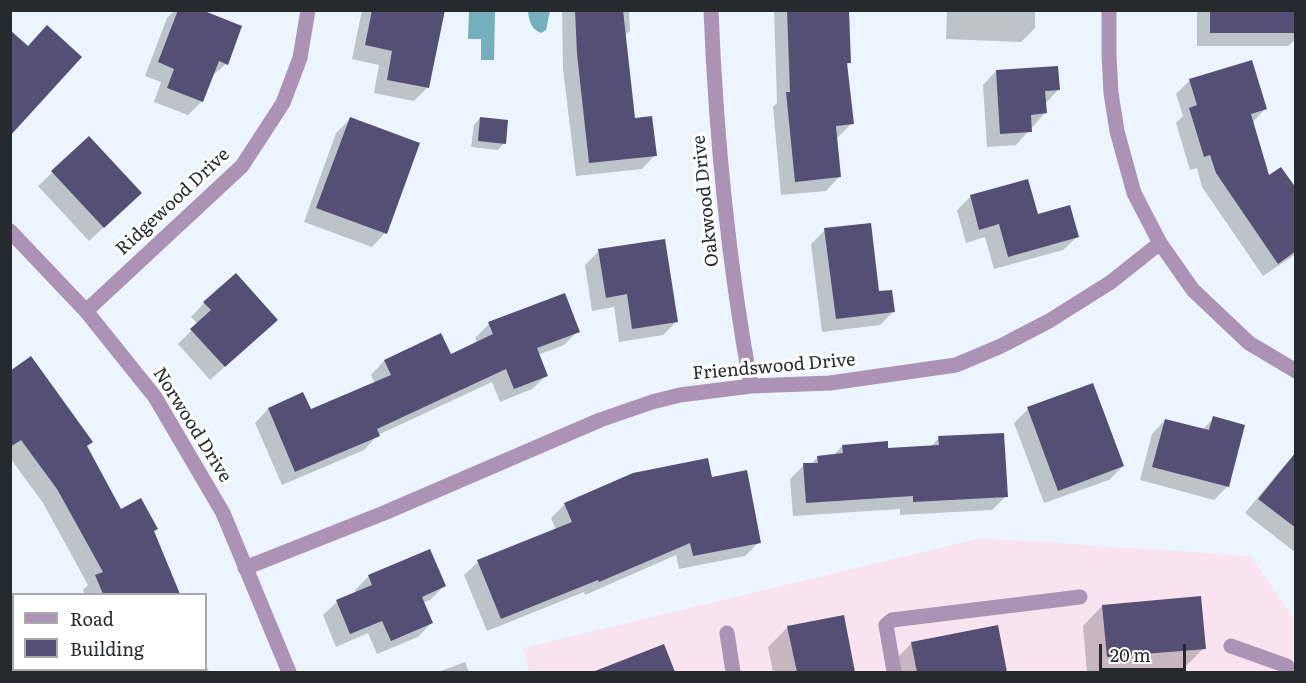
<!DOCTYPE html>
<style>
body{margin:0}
#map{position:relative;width:1306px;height:683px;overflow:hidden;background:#ecf5fd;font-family:Literata,serif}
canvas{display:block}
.frame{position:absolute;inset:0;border:12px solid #272a2d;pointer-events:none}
.legend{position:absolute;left:12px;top:593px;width:195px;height:78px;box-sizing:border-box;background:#fff;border:2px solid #a9aaab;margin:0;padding:8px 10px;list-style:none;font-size:18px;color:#272a2d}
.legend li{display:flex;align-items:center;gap:12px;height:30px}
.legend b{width:30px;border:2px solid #a9aaab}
.scale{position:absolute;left:1099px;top:644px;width:87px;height:27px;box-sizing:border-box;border:3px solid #272a2d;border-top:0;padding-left:8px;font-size:18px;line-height:21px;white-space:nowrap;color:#272a2d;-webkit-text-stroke:4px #fff;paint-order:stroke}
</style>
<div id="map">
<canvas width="1306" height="683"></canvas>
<div class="frame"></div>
<ul class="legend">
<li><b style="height:8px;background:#ac92b4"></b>Road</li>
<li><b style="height:16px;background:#554f76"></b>Building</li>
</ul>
<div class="scale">20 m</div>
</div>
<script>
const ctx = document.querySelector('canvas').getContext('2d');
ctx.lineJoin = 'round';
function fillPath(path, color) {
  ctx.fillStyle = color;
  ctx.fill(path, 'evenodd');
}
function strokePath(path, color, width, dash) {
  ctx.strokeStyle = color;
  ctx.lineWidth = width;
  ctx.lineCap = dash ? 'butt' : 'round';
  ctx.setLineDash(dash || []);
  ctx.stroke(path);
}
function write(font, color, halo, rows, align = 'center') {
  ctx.font = font + ' Literata,serif';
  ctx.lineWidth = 6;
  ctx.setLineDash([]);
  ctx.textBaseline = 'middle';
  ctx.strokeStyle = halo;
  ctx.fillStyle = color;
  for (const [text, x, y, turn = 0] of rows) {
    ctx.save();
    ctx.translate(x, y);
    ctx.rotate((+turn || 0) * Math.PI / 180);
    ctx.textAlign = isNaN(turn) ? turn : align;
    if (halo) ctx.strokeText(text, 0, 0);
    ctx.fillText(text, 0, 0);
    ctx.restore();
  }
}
const commercial = new Path2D(`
 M981 538 1251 556 1296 622 1295 672H529L523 648Z`);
const water = new Path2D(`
 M469 11H495L494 60H481V39H468Z
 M528 11H550L546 30 541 33C531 29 529 21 528 11Z`);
const shadow = new Path2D(`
 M175 10H198L226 64 211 77 202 101 188 115 154 102 161 82 145 76 167 18Z
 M362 10H443L428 87 414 101 374 93 379 65 352 59Z
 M562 10H629L630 31 624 36 634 120 655 155 642 169 576 176 563 69Z
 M774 10H848L849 63 846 66 852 123 838 137H835L839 177 826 191 781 195 773 107 777 103Z
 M949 10H1035V28L1021 42 946 39 947 12Z
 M1197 10H1296V39L1288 46H1197Z
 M996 71 1058 90 1045 104V113L1016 145 987 147 983 85Z
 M1190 80 1265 109 1252 123 1268 177 1296 191V254L1263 276 1202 187 1197 168 1190 170 1176 123 1183 116 1176 94Z
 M480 118 504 143 498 150 471 147 474 125Z
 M350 119 385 233 372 247 304 222 336 133Z
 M89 138 127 206 89 241 38 186Z
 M971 196 1077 237 1063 250 994 269 985 237 966 243 957 210Z
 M825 230 893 312 880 325 822 332 811 244Z
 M599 251 677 321 663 335 619 342 614 307 592 311 585 265Z
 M204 303 276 320 210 380 178 344 198 324 191 317Z
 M489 324 578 331 564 345 538 355 546 376 532 389 500 402 492 382 378 435 364 450 282 485 255 423 268 409 310 411 375 384 371 375 384 361 440 335 450 356 477 343 475 338Z
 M10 373 86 447 120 511 153 532 178 594H84L83 590 88 585 43 503 10 458Z
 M1092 384 1123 466 1109 480 1044 503 1014 423 1028 409Z
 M1214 418 1228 486 1214 500 1140 480 1152 434 1165 420 1202 430Z
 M939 438 1006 496 992 510 900 515V509L793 516 790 479 804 465 811 464 818 457 833 456 842 446 887 449 930 447Z
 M1296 454V553L1245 513 1283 467Z
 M565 504 759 542 745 556 679 569 676 555 585 595 584 592 487 631 464 575 478 562 556 530 551 518Z
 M429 551 444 586 430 600 423 603 431 623 418 637 377 654 368 633 336 647 323 615 337 602 356 593 355 590 369 576Z
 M1102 606 1204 648 1184 668 1162 670V672H1087L1083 626Z
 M843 617 854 672H773L768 647 788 627Z
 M996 627 1006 672H894L892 663 912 643Z
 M663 646 674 672H596Z
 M465 662 469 672H438Z
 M206 664 209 672H128L126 670H206Z`);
const building = new Path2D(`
 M178 10H202L242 26 228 65 219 61 203 102 167 88 174 69 158 62Z
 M372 10H445L429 88 387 80 392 51 365 45Z
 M575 10H623L635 118 652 116 657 156 589 163 577 54Z
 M787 10H849L851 63H847L854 124 836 126 841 177 795 182 786 92H790Z
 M1210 10H1296V33H1210Z
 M47 25 82 57 10 136V30L28 46Z
 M1252 60 1267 109 1251 114 1269 175 1281 167 1296 188V251L1278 264 1216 173 1210 155 1204 157 1189 108 1197 105 1189 79Z
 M1058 66 1060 90 1045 91 1047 113 1031 115 1032 132 1000 134 996 70Z
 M350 117 420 143 387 234 316 208Z
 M480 117 508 120 506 144 478 141Z
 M89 136 142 193 104 228 51 171Z
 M1028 179 1038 214 1070 205 1079 237 1008 257 999 224 979 230 970 195Z
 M871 223 879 291 892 290 895 312 836 319 824 228Z
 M665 239 678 322 632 329 627 294 606 298 598 249Z
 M236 273 278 320 225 367 190 329 211 310 203 302Z
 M565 293 580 332 537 348 548 376 514 389 506 369 377 429 380 436 295 472 268 408 303 392 311 409 391 375 384 360 441 333 451 354 493 334 488 322Z
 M31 356 93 442 87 446 121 509 141 498 158 529 154 531 180 594H103L95 575 103 572 57 489 21 440 10 447V371Z
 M1093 383 1124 466 1058 491 1027 407Z
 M1213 416 1245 425 1229 487 1152 467 1165 419 1209 430Z
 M1004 433 1008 497 913 502V496L806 503 803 463H818L817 456 843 453 842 445 888 441V448L939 445 938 436Z
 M1296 452V528L1258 499Z
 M708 458 712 477 747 470 761 543 693 556 690 543 599 582 598 580 501 619 477 560 572 522 564 503 633 473Z
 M430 549 446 586 422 597 433 623 391 641 382 621 350 634 336 600 372 585 368 575Z
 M1201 596 1206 649 1107 657 1102 605Z
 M844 615 855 672H797L787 626Z
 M998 625 1007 672H917L911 642Z
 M664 644 675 672H595V671Z`);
const minor = new Path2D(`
 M711 10C716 136 728 262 751 386
 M1109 10V55L1111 93 1117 131 1134 193 1160 243 1193 290 1249 343 1296 371
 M10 231 86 311 155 397 223 513 289 672
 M86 311 242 166 283 103 300 58 308 10
 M245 568 384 513 600 420 652 402 680 395 751 386 830 383 956 365 1001 346 1049 321 1111 282 1160 243
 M727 633 733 672
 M1231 646 1287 666 1289 672
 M894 672 886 625 892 620 1080 597`);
const streetNames = [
 ["Oakwood Drive",706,201,-96],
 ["Ridgewood Drive",173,202,-43],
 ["Friendswood Drive",774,367,-5],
 ["Norwood Drive",192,425,58]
];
fillPath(commercial, '#f9e3ef');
fillPath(water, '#73afbc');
fillPath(shadow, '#0003');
fillPath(building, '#554f76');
strokePath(minor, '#ac92b4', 15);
write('18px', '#272a2d', '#fff', streetNames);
</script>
